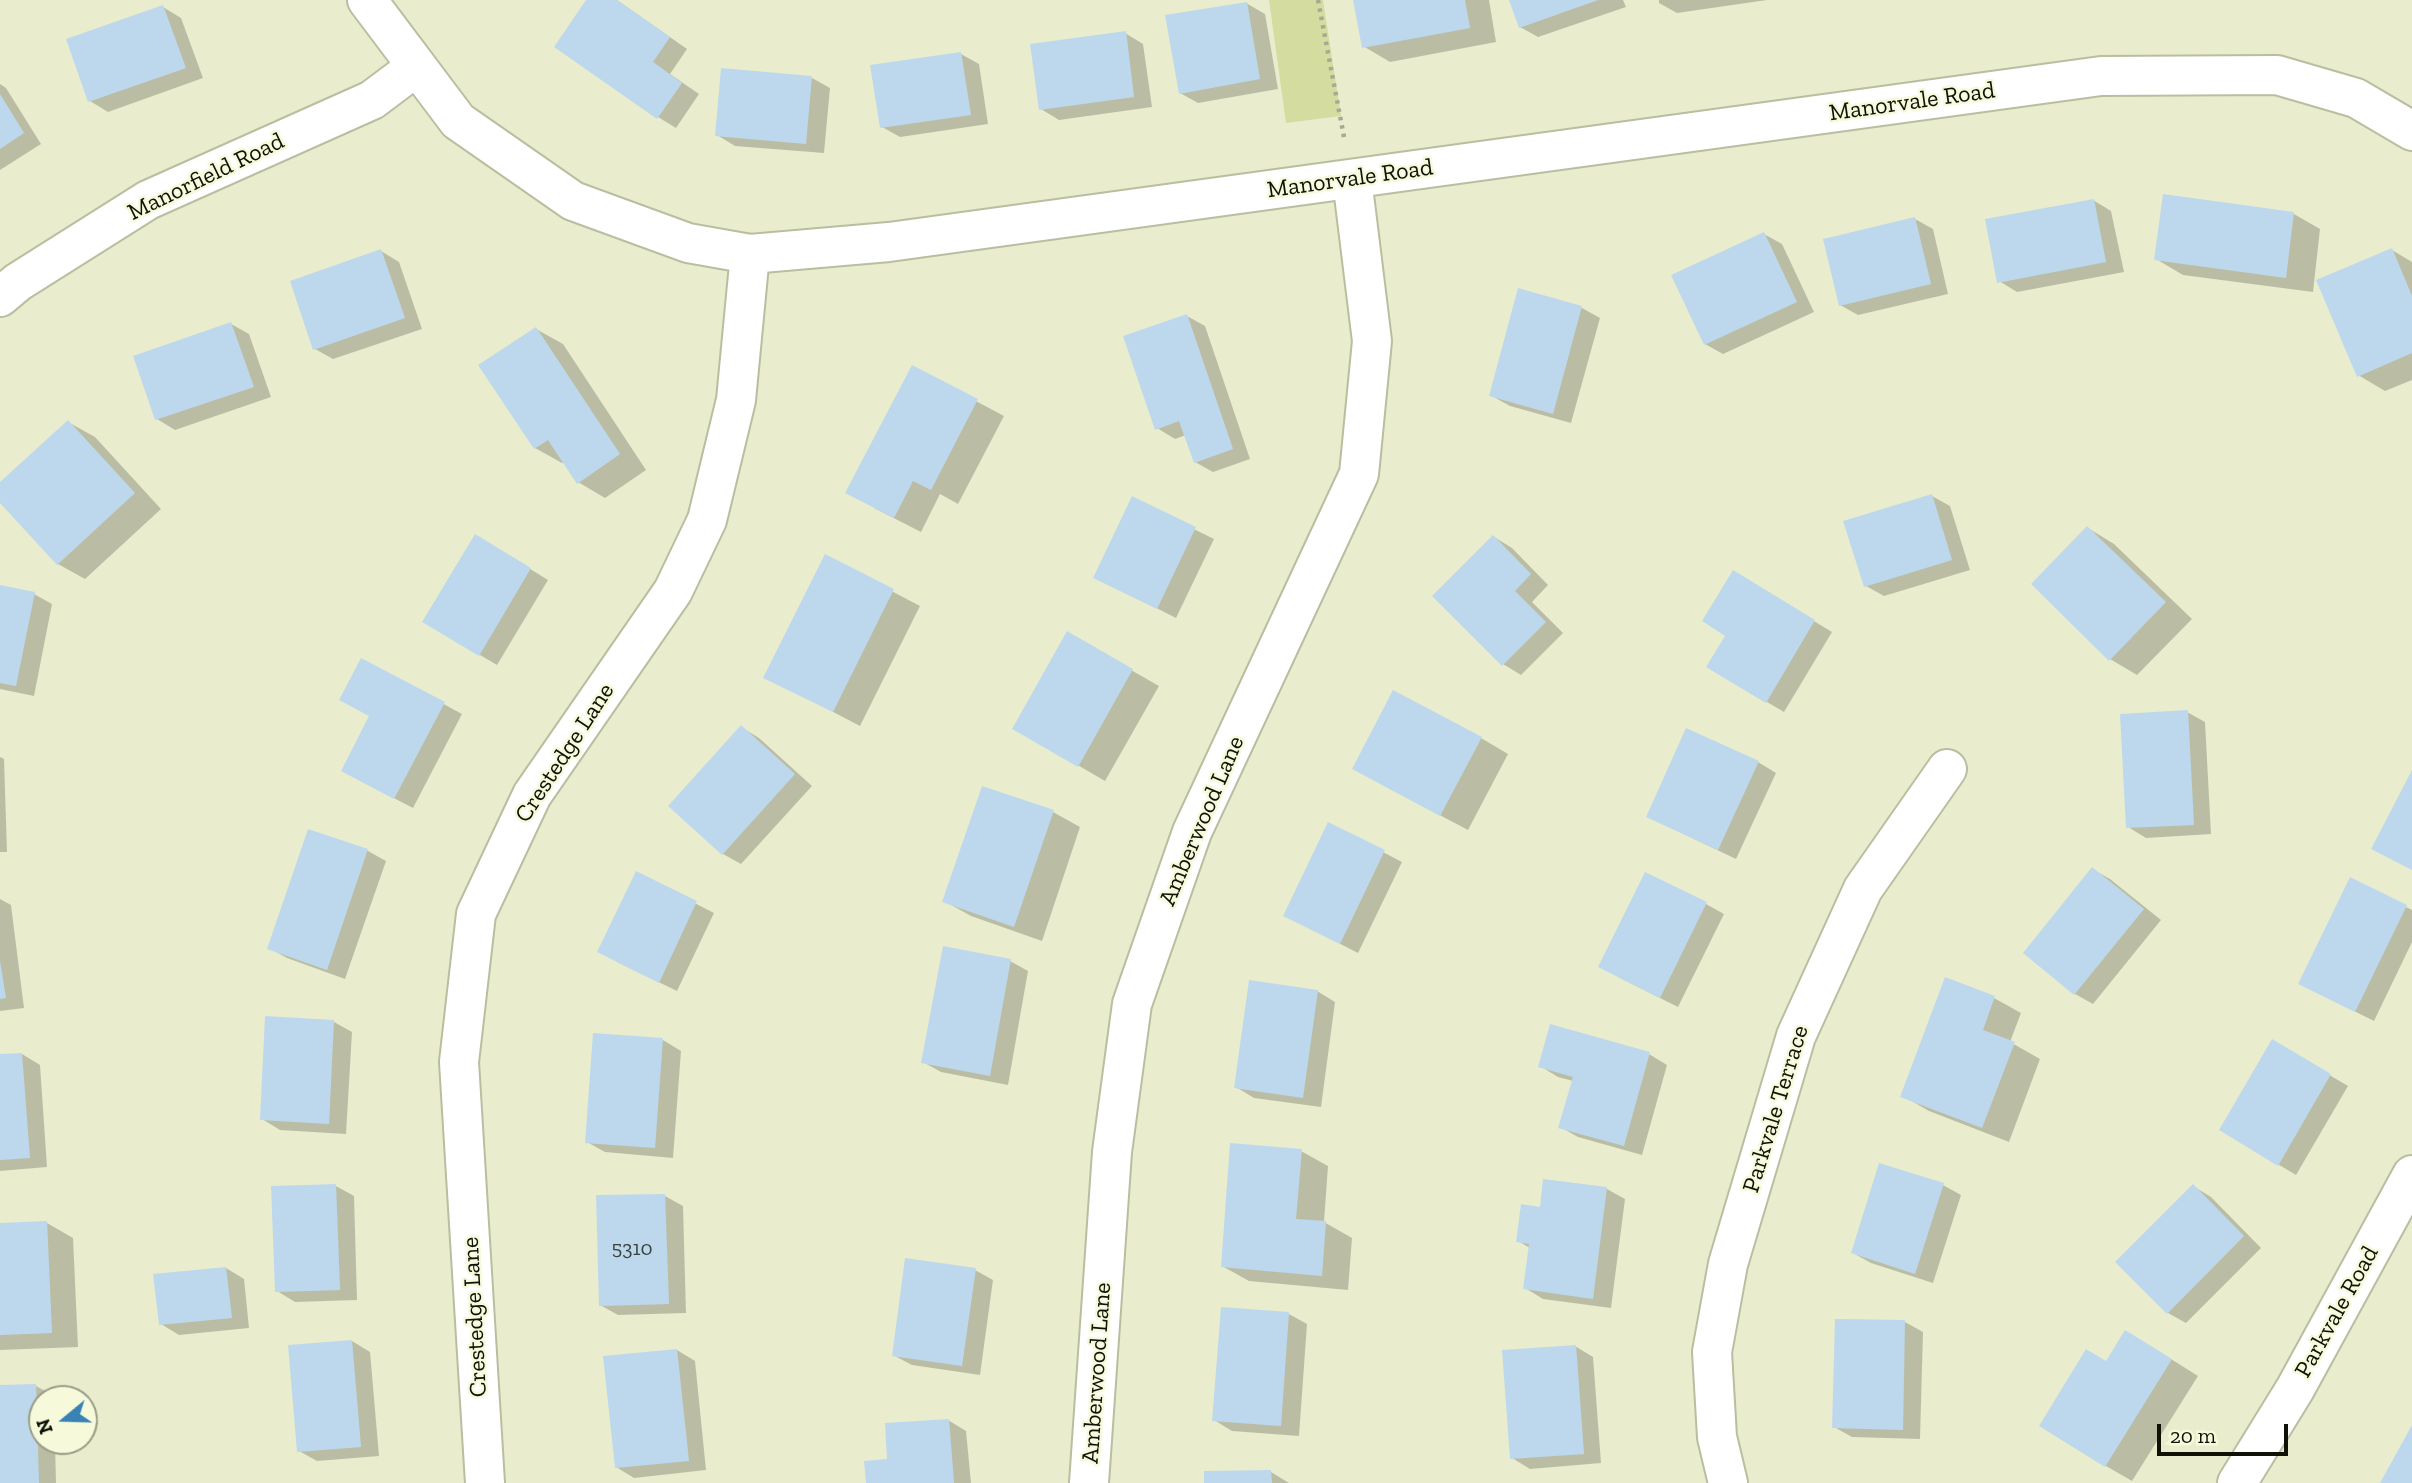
<!DOCTYPE html>
<style>
body{margin:0}
#map{position:relative;width:2412px;height:1483px;overflow:hidden;background:#e9edce;font-family:"Zilla Slab",serif}
canvas{display:block}
.north{position:absolute;left:28px;top:1385px;width:70px;height:70px;box-sizing:border-box;background:#f6fadb;border:2px solid #9a9d86;border-radius:50%;rotate:251deg;font-size:19px;font-weight:700;line-height:28px;text-align:center;color:#101107}
.north::after{content:'';display:block;margin:auto;width:24px;height:32px;background:#3882b6;clip-path:polygon(50% 0,100% 100%,50% 72%,0 100%)}
.scale{position:absolute;left:2157px;top:1424px;width:131px;height:32px;box-sizing:border-box;border:4px solid #101107;border-top:0;padding-left:9px;font-size:21px;line-height:24px;white-space:nowrap;color:#101107;-webkit-text-stroke:5px #f6fadb;paint-order:stroke}
</style>
<div id="map">
<canvas width="2412" height="1483"></canvas>
<div class="north">N</div>
<div class="scale">20 m</div>
</div>
<script>
const ctx = document.querySelector('canvas').getContext('2d');
ctx.lineJoin = 'round';
function fillPath(path, color) {
  ctx.fillStyle = color;
  ctx.fill(path, 'evenodd');
}
function strokePath(path, color, width, dash) {
  ctx.strokeStyle = color;
  ctx.lineWidth = width;
  ctx.lineCap = dash ? 'butt' : 'round';
  ctx.setLineDash(dash || []);
  ctx.stroke(path);
}
function write(font, color, halo, rows, align = 'center') {
  ctx.font = font + ' "Zilla Slab",serif';
  ctx.lineWidth = 5;
  ctx.setLineDash([]);
  ctx.textBaseline = 'middle';
  ctx.strokeStyle = halo;
  ctx.fillStyle = color;
  for (const [text, x, y, turn = 0] of rows) {
    ctx.save();
    ctx.translate(x, y);
    ctx.rotate((+turn || 0) * Math.PI / 180);
    ctx.textAlign = isNaN(turn) ? turn : align;
    if (halo) ctx.strokeText(text, 0, 0);
    ctx.fillText(text, 0, 0);
    ctx.restore();
  }
}
const green = new Path2D(`
 M1269 0H1323L1341 116 1286 123Z`);
const shadow = new Path2D(`
 M588 0H617L687 49 670 74 699 94 676 128 658 117Z
 M1355 0H1489L1496 42 1390 62 1363 46Z
 M1511 0H1623L1626 7 1538 37 1520 27Z
 M1659 0H1767L1677 13 1659 3Z
 M1246 3 1265 14 1278 89 1198 103 1180 93Z
 M163 7 181 18 203 78 108 112 90 101Z
 M1125 33 1143 44 1152 107 1059 120 1041 109Z
 M961 54 979 64 988 124 900 137 882 127Z
 M812 78 830 88 824 153 735 146 717 135Z
 M0 84 6 88 41 144 0 170Z
 M2093 200 2111 211 2124 272 2017 292 1999 281Z
 M2294 214 2320 229 2313 292 2183 275 2156 259Z
 M1915 219 1933 229 1948 294 1858 315 1840 305Z
 M1764 234 1782 244 1814 312 1723 354 1705 344Z
 M2392 250 2412 262V380L2385 391 2358 375Z
 M381 251 399 262 422 329 333 359 315 349Z
 M1520 290 1582 308 1600 318 1571 423 1510 406 1492 396Z
 M1187 316 1205 326 1250 459 1213 472 1195 462 1186 435 1175 439 1157 428Z
 M231 324 249 334 271 397 175 430 157 419Z
 M536 329 563 344 646 470 605 498 578 482 564 462 562 463 535 448Z
 M912 367 1004 416 958 504 940 494 921 532 874 508Z
 M68 422 95 437 161 509 85 579 58 564 0 501V485Z
 M1932 496 1950 506 1970 570 1884 596 1866 586Z
 M1133 499 1214 539 1176 618 1095 577Z
 M2088 528 2114 544 2192 619 2137 675 2110 659Z
 M1494 537 1512 548 1548 585 1532 602 1563 633 1521 675 1503 664Z
 M493 546 548 580 497 665 424 622Z
 M825 556 920 606 860 726 766 677Z
 M1751 583 1832 632 1784 712 1767 702 1727 635Z
 M0 587 34 594 52 604 34 696 0 689Z
 M1068 634 1159 686 1105 781 1014 728Z
 M362 660 462 714 413 808 361 781 371 716Z
 M2187 712 2205 722 2211 834 2146 838 2128 827Z
 M741 727 759 738 812 786 741 864 723 854 670 806Z
 M1481 738 1508 754 1468 830 1381 784Z
 M0 757 4 759 7 852H0Z
 M1758 762 1776 773 1736 859 1648 817Z
 M983 788 1053 812 1080 827 1042 941 971 916 944 901Z
 M1329 824 1402 862 1358 953 1303 925Z
 M309 831 368 851 386 861 345 979 287 958 269 948Z
 M2092 869 2110 879 2161 920 2093 1004 2075 994 2025 953Z
 M636 873 714 913 677 991 617 962Z
 M0 899 11 905 24 1008 0 1011Z
 M1706 904 1724 914 1678 1007 1618 977Z
 M2406 907 2412 910V942L2374 1021 2300 984Z
 M1010 961 1028 971 1008 1085 941 1072 923 1062Z
 M1317 991 1335 1002 1321 1107 1254 1098 1236 1087Z
 M1994 998 2021 1013 2010 1042 2040 1059 2009 1142 1929 1111 1903 1096Z
 M334 1022 352 1032 346 1134 280 1130 262 1119Z
 M663 1040 681 1051 673 1158 605 1152 587 1142Z
 M2272 1041 2348 1086 2296 1175 2221 1130Z
 M22 1054 40 1065 47 1167 0 1171V1056Z
 M1649 1054 1667 1065 1642 1155 1578 1137 1560 1127 1573 1081 1558 1077 1540 1066Z
 M1301 1151 1328 1166 1324 1222 1352 1238 1348 1290 1249 1281 1222 1266Z
 M1943 1185 1961 1195 1933 1283 1871 1263 1853 1253Z
 M336 1186 354 1196 357 1300 295 1302 277 1291Z
 M2193 1186 2211 1197 2261 1248 2186 1323 2168 1313Z
 M1607 1189 1625 1199 1611 1308 1543 1299 1525 1288 1530 1248 1518 1241 1541 1209Z
 M665 1196 683 1206 686 1313 618 1315 600 1305Z
 M47 1223 73 1238 78 1347 0 1350V1225Z
 M226 1268 244 1279 249 1328 179 1335 161 1324Z
 M975 1270 993 1280 980 1375 912 1365 893 1355Z
 M1289 1314 1307 1324 1299 1436 1232 1431 1214 1420Z
 M1905 1322 1923 1332 1920 1439 1852 1437 1834 1427Z
 M352 1341 370 1352 379 1456 317 1461 299 1451Z
 M1575 1346 1593 1357 1601 1463 1530 1469 1512 1458Z
 M2152 1347 2198 1376 2132 1481 2106 1466 2107 1363Z
 M677 1350 695 1361 706 1470 634 1478 616 1467Z
 M36 1386 54 1396V1399H42V1441H55L56 1483H0V1387Z
 M948 1420 966 1431 971 1483H868L889 1461Z
 M1271 1472 1289 1483H1206Z`);
const building = new Path2D(`
 M586 0H617L670 37 653 62 682 83 657 119 554 47Z
 M1353 0H1465L1470 28 1362 48Z
 M1509 0H1598L1519 28Z
 M1247 2 1260 79 1179 94 1165 15Z
 M163 5 186 68 88 102 66 39Z
 M1126 31 1134 97 1039 110 1030 44Z
 M961 52 971 115 880 128 870 65Z
 M721 68 812 76 806 144 715 136Z
 M0 94 24 133 0 149Z
 M2163 194 2294 212 2286 278 2154 260Z
 M2094 199 2106 262 1997 283 1985 219Z
 M1915 217 1931 284 1839 306 1823 239Z
 M1764 232 1797 302 1704 345 1671 275Z
 M2392 248 2412 296V353L2357 377 2316 280Z
 M381 249 405 318 313 350 290 281Z
 M1518 288 1582 306 1553 414 1489 396Z
 M1187 314 1233 449 1194 463 1179 421 1155 430 1123 336Z
 M231 322 254 387 155 420 133 356Z
 M536 327 620 454 577 484 548 440 534 449 478 365Z
 M912 365 978 399 931 490 913 481 894 518 845 493Z
 M68 420 135 493 57 565 0 503V482Z
 M1932 494 1952 560 1864 587 1843 521Z
 M1132 496 1196 527 1157 609 1093 578Z
 M2087 526 2166 602 2109 661 2031 584Z
 M475 534 531 568 479 656 422 622Z
 M1493 535 1531 574 1515 591 1546 622 1502 666 1432 596Z
 M825 554 894 589 833 712 763 678Z
 M1733 570 1815 620 1766 703 1706 667 1725 636 1702 621Z
 M0 585 35 592 16 686 0 683Z
 M1067 631 1133 669 1078 767 1012 729Z
 M361 658 445 702 394 799 341 771 369 716 339 700Z
 M1393 690 1482 737 1440 816 1352 769Z
 M2188 710 2194 825 2126 828 2120 714Z
 M741 725 795 774 722 855 668 806Z
 M1686 728 1759 761 1718 850 1646 817Z
 M2412 770V870L2371 849Z
 M982 786 1054 810 1014 927 942 902Z
 M1328 822 1385 850 1340 944 1283 916Z
 M308 829 368 849 327 970 267 949Z
 M2092 867 2144 909 2074 995 2023 953Z
 M636 871 697 901 659 983 597 952Z
 M1645 872 1707 902 1660 998 1598 967Z
 M2350 877 2407 905 2355 1012 2298 984Z
 M943 946 1011 959 990 1076 921 1063Z
 M0 961 6 998 0 999Z
 M1945 977 1995 996 1983 1030 2015 1042 1982 1128 1900 1097Z
 M1249 980 1318 990 1303 1098 1234 1088Z
 M265 1016 334 1020 329 1124 260 1120Z
 M1550 1024 1650 1052 1624 1146 1558 1128 1573 1077 1538 1067Z
 M593 1033 663 1038 655 1148 585 1143Z
 M2272 1039 2331 1074 2278 1166 2219 1130Z
 M22 1053 30 1158 0 1160V1054Z
 M1230 1143 1302 1149 1296 1219 1326 1221 1322 1276 1221 1267Z
 M1879 1163 1944 1183 1915 1274 1851 1253Z
 M1543 1179 1607 1187 1593 1299 1523 1289 1529 1244 1516 1242 1521 1204 1540 1207Z
 M336 1184 340 1290 275 1292 271 1186Z
 M2193 1184 2244 1236 2167 1314 2115 1262Z
 M665 1194 669 1304 599 1306 596 1195Z
 M47 1221 52 1333 0 1335V1223Z
 M905 1258 976 1268 962 1366 892 1356Z
 M226 1267 232 1318 159 1325 153 1274Z
 M1221 1307 1289 1312 1281 1426 1212 1421Z
 M1835 1319 1905 1320 1903 1430 1832 1428Z
 M2125 1330 2172 1359 2105 1467 2039 1426 2086 1349 2106 1361Z
 M352 1340 361 1447 297 1452 288 1345Z
 M1576 1345 1584 1454 1510 1459 1502 1350Z
 M677 1349 689 1461 615 1468 603 1356Z
 M36 1384 39 1483H0V1385Z
 M949 1419 954 1483H866L864 1461 887 1459 885 1423Z
 M2412 1425V1483H2380Z
 M1271 1470 1272 1483H1204V1471Z`);
const path = new Path2D(`
 M1318 0 1344 137`);
const minor = new Path2D(`
 M367 0 458 121 573 201 688 243 750 254 889 242 2101 76 2277 75 2356 98 2412 131
 M0 297 18 282 148 200 372 100 416 67
 M485 1483 459 1062 476 914 532 795 673 591 707 520 736 400 750 254
 M1089 1483 1112 1152 1132 1004 1192 832 1359 474 1372 341 1352 179
 M1728 1483 1717 1437 1712 1352 1728 1264 1796 1036 1863 889 1947 769
 M2237 1483 2295 1389 2412 1175`);
const numberNames = [
 ["5310",632,1249]
];
const streetNames = [
 ["Manorvale Road",1912,102,-8],
 ["Manorfield Road",206,177,-26],
 ["Manorvale Road",1350,179,-8],
 ["Crestedge Lane",565,753,-57],
 ["Amberwood Lane",1202,821,-67],
 ["Parkvale Terrace",1776,1109,-73],
 ["Parkvale Road",2337,1312,-61],
 ["Crestedge Lane",475,1317,-93],
 ["Amberwood Lane",1097,1373,-86]
];
fillPath(green, '#d5dc9f');
fillPath(shadow, '#0003');
fillPath(building, '#bdd8ed');
strokePath(minor, '#babea1', 42);
strokePath(path, '#a7aa92', 4.5, [3.5, 5]);
strokePath(minor, '#fff', 38);
write('21px', '#3b4340', null, numberNames);
write('24px', '#101107', '#f6fadb', streetNames);
</script>
